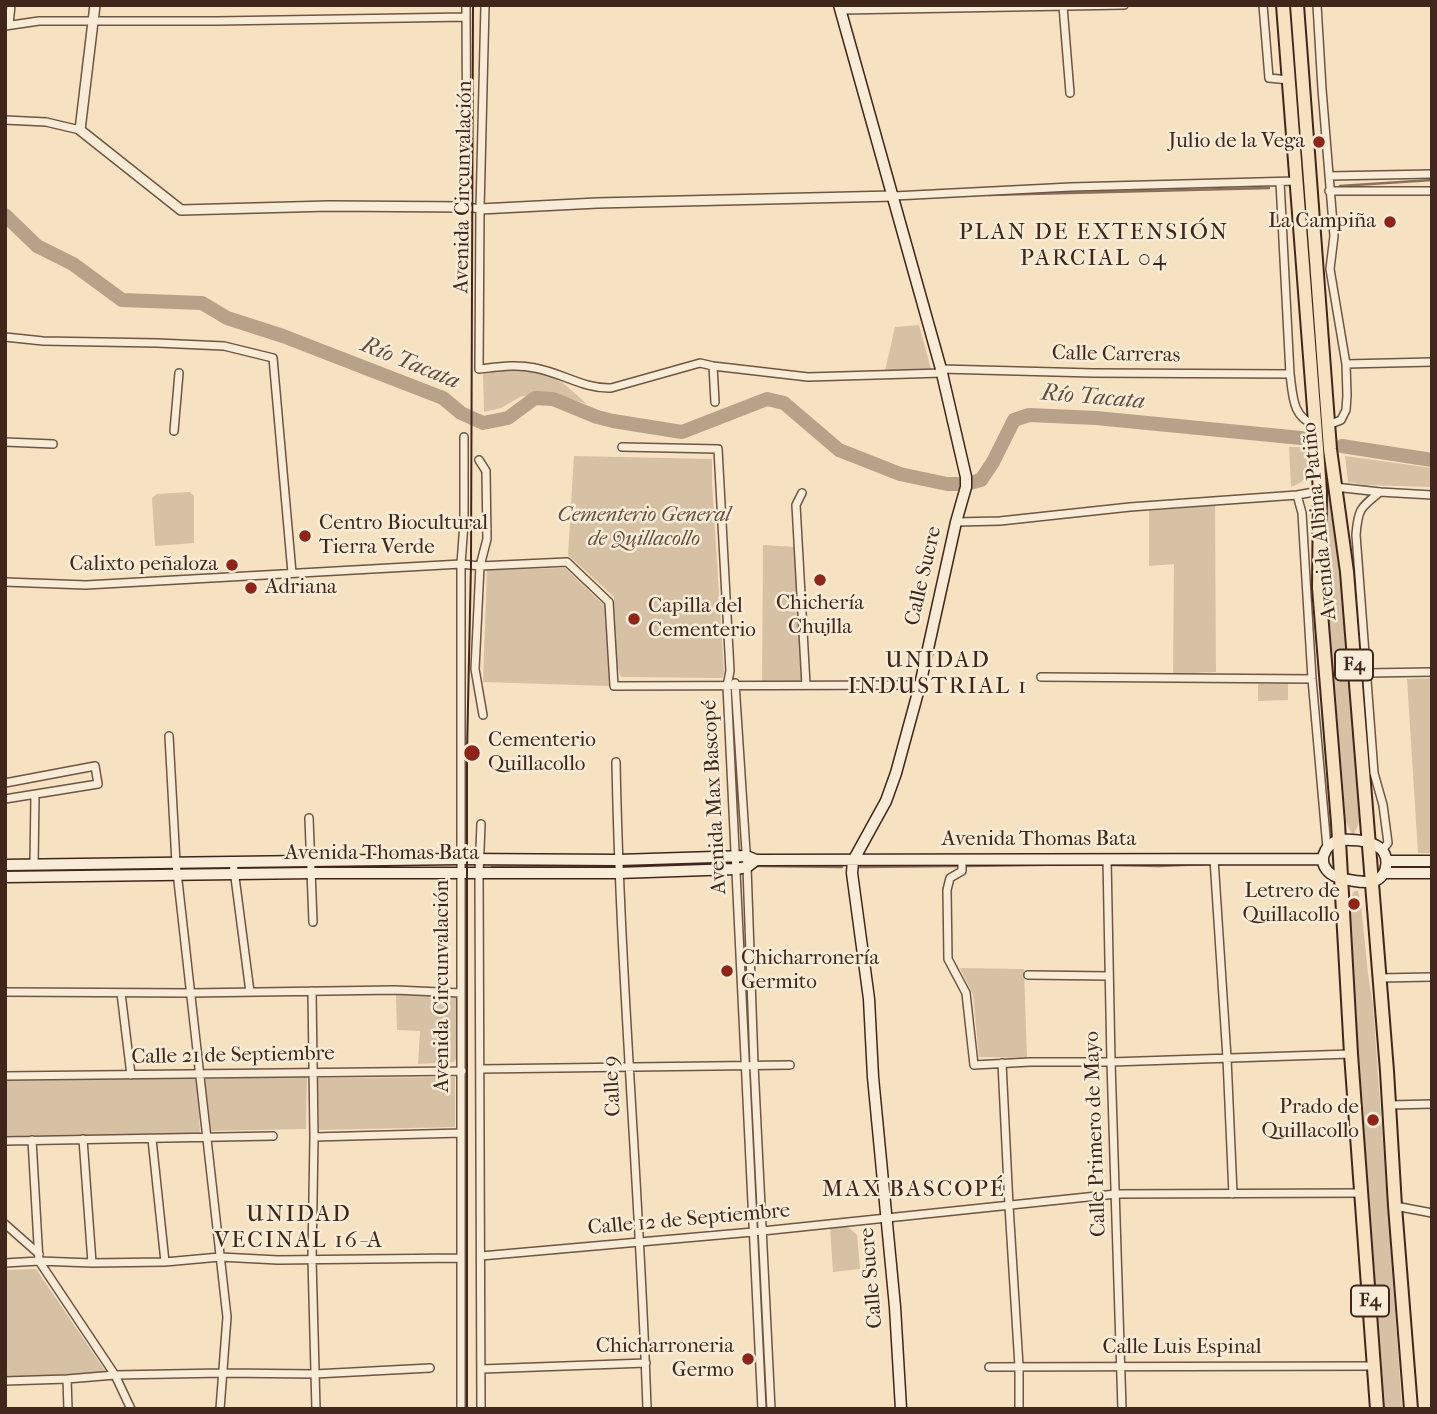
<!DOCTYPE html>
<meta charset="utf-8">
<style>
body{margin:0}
#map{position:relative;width:1437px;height:1414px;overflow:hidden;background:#f6e1c1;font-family:"IM FELL French Canon",serif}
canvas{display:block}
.frame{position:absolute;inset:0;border:7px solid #41261b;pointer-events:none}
</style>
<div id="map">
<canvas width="1437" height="1414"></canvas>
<div class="frame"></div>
</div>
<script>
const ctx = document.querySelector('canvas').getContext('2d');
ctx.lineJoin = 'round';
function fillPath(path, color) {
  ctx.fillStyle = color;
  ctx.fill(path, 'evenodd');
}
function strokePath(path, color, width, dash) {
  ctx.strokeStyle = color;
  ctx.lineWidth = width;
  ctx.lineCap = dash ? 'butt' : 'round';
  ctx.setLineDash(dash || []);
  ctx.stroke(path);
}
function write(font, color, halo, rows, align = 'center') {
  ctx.font = font + ' "IM FELL French Canon",serif';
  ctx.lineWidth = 5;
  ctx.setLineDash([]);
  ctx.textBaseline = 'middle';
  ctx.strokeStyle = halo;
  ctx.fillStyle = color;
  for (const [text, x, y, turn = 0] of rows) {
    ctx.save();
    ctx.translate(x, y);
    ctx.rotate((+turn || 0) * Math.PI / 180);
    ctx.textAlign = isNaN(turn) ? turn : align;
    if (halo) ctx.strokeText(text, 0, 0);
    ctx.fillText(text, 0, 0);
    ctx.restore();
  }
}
const green = new Path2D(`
 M919 325 931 369 885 371 895 327Z
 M517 368 544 374 563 383 587 404 545 392 520 397 501 408 484 412 483 372Z
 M1289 447H1307C1309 467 1314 479 1291 487Z
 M574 456 712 459V483L724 673 722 678 621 677C611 653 614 622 614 597L568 555Z
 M1345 456 1432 468V487L1364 485 1348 482Z
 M1327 488 1340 571 1359 815V823L1353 836 1346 822 1330 627 1325 585V516Z
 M190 492 194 496V543L155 546 152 498 157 494Z
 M1215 505 1216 672 1173 674 1174 564 1149 566V511Z
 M763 545 794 547 802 681H762Z
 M565 568 605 606 609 686 483 682 487 570Z
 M1432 678V853H1418L1407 679Z
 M1288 683V700L1258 701V684Z
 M1355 891H1358L1361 905 1368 974 1373 1004 1402 1409H1384L1348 909 1353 893Z
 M960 968 1024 969 1027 1058 979 1057 973 995Z
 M396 994 457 996 456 1059 454 1062 418 1064 420 1031 397 1030Z
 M307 1076 306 1129 211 1131 205 1079Z
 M455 1077V1127L319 1130 318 1078Z
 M197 1078 200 1133 5 1137V1081Z
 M830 1227H848L857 1235 860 1269 833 1272Z
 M36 1269 108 1375 5 1377V1270Z`);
const stream = new Path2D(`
 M1340 186 1432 180
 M989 195 1269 188
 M1112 865 1159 866 1206 864
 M755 866 842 867
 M967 866 1096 864
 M492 867H611
 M623 867 726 864
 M860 867 957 866`);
const river = new Path2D(`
 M5 215 37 246 73 264 122 300 202 303 227 318 283 336 443 398 461 413 483 423 508 418 535 398 553 399 597 417 613 421 682 432 767 399 784 403 839 450 900 474 947 484H966L981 480 993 462 1014 420 1029 415 1096 418 1301 438
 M1342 446 1432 460`);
const minor = new Path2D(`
 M466 5 467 207 480 209
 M485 5 480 209 479 369C498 367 516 364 535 368 562 373 584 389 611 388L700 363 713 366 808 377 942 373
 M1263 5 1269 78 1289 80
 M1317 5 1322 89 1334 236 1330 269 1346 364 1347 395 1346 410 1341 420 1328 425
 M1063 6 1070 93
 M841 10 1124 5
 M9 25 11 5
 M5 26 39 21H218L466 17
 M5 120 46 122 80 130
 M1329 176 1432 174
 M1280 182 1290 374C1293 396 1292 417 1315 425
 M1329 191H1432
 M894 196 1071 187 1296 181
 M5 337 43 341 157 343 224 346 273 358 292 573
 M1346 364 1432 362
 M713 366 715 402
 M941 369 1093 373 1290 374
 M174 431 179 373
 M5 442 53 444
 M622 447 718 449 730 671 727 686 762 1409
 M479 460 486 471 487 539 480 566 475 669 483 715
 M1335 487 1380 492 1432 495
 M1380 492C1360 508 1358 509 1356 535L1374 773 1383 805 1388 843 1382 850
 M802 493 796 505 806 685
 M1297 495 1302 513 1312 679 1327 848
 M956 522 1000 521 1130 507 1297 495 1320 491
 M5 582 86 585 461 564 480 566 567 562 609 602 614 686 920 685
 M1366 673 1432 672
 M1041 677 1312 679
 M735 683 747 867 754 1065 771 1409
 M169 736 176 863 227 1317 220 1409
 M616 762C620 978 640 1193 647 1409
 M5 783 95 766 98 784 5 799
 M309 818 313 922
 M1107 859 1111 1062 1122 1409
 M1214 859 1227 1058 1233 1194
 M962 860V871L950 878 947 890 948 959 966 993 974 1065 1030 1062H1111L1351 1054
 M233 862 250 992
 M34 865 35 795
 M1028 975 1109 976
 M1379 978 1432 977
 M312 991 314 1137 312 1259 316 1409
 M5 992 191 993 395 990 461 993
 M121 993 131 1075
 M1002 1063 1009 1206 1019 1366V1409
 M480 1069 790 1065
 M5 1076 462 1071
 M1390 1105 1432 1104
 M314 1137 461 1133
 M83 1139 92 1263
 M152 1139 165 1262
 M32 1140 39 1261 115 1375 131 1409
 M5 1141 273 1136
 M1395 1206 1432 1213
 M5 1224 39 1254
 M481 1256 753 1232 1116 1194 1362 1193
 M5 1263 39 1261 92 1263 165 1262 220 1257 278 1260 460 1258
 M989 1367 1374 1366
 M482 1369 646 1363
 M67 1379 68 1409
 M5 1381 67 1379 115 1375 223 1373 315 1374 430 1368
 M461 1409V564L464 523V437
 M481 1409 479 874 481 824`);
const tertiary = new Path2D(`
 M95 5 80 130 181 210 329 206 467 207
 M480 209 597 203 894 196`);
const secondary = new Path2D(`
 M839 5 941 369 966 477V487L956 522 920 685 896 773 886 801 853 861 852 873 869 999 873 1077 895 1307 901 1409
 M1339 840C1349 839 1367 840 1377 846 1391 854 1389 876 1374 881 1366 884 1337 879 1331 874 1316 863 1324 845 1339 840Z
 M1387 861H1432
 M5 865 460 859 618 860 746 856 756 860 1323 859
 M1384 873H1432
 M5 877 312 873H618L736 869 747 867 756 860`);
const trunk = new Path2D(`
 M1283 5 1317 448 1320 491 1319 588 1338 823 1351 1054 1377 1409
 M1297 5 1330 449 1347 572 1367 821 1387 1071 1395 1206 1411 1409`);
const tram = new Path2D(`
 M467 1409V753L471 564 473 5`);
const markers = [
 [1319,142,7,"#8f2418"],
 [1390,222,7,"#8f2418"],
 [305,536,7,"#8f2418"],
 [232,565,7,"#8f2418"],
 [820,580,7,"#8f2418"],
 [251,588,7,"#8f2418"],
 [634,619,7,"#8f2418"],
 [472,753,9,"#8f2418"],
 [1354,904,7,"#8f2418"],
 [727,971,7,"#8f2418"],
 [1373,1120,7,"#8f2418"],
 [748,1359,7,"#8f2418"]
];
const shields = [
 [1354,665,38],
 [1370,1301,38]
];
const shieldNames = [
 ["F4",1354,665],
 ["F4",1370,1301]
];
const poiNames = [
 ["Julio de la Vega",1305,142],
 ["La Campiña",1376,222],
 ["Centro Biocultural",319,524,"left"],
 ["Tierra Verde",319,548,"left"],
 ["Calixto peñaloza",218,565],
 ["Adriana",265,588,"left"],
 ["Chichería",820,604,"center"],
 ["Chujlla",820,628,"center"],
 ["Capilla del",648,607,"left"],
 ["Cementerio",648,631,"left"],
 ["Cementerio",488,741,"left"],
 ["Quillacollo",488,765,"left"],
 ["Letrero de",1340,892],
 ["Quillacollo",1340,916],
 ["Chicharronería",741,959,"left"],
 ["Germito",741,983,"left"],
 ["Prado de",1359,1108],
 ["Quillacollo",1359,1132],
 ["Chicharroneria",734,1347],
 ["Germo",734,1371]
];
const streetNames = [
 ["Avenida Circunvalación",464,187,-89],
 ["Calle Carreras",1116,355,1],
 ["Avenida Albina Patiño",1320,521,-96],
 ["Calle Sucre",924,576,-77],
 ["Avenida Max Bascopé",715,797,-93],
 ["Avenida Thomas Bata",1039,840],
 ["Avenida Thomas Bata",382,854],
 ["Avenida Circunvalación",443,986,-90],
 ["Calle 21 de Septiembre",233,1056,-1],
 ["Calle 9",613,1086,-93],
 ["Calle Primero de Mayo",1096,1134,-92],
 ["Calle 12 de Septiembre",689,1220,-5],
 ["Calle Sucre",872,1278,-95],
 ["Calle Luis Espinal",1182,1348]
];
const parkNames = [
 ["Cementerio General",644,516],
 ["de Quillacollo",644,540]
];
const neighbourhoodNames = [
 ["PLAN DE EXTENSIÓN",1094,233],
 ["PARCIAL 04",1094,259],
 ["UNIDAD",938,661],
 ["INDUSTRIAL 1",938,687],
 ["MAX BASCOPÉ",914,1190],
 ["UNIDAD",299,1215],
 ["VECINAL 16-A",299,1241]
];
const waterNames = [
 ["Río Tacata",410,364,22],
 ["Río Tacata",1093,398,5]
];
fillPath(green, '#d7c1a5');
strokePath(stream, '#88705d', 2.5);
strokePath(river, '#b8a189', 14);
strokePath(minor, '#6e5544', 10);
strokePath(tertiary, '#6e5544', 12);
strokePath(secondary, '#41261b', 13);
strokePath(trunk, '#41261b', 16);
strokePath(minor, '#f9ecd7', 7);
strokePath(tertiary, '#f9ecd7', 9);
strokePath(secondary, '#f9ecd7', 10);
strokePath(trunk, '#f6e1c1', 12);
strokePath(tram, '#41261b', 2);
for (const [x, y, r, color] of markers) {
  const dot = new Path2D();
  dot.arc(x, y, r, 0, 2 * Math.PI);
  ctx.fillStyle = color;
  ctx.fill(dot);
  strokePath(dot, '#f9ecd7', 2.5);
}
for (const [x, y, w] of shields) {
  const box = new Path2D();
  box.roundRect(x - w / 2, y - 15.5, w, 31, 5);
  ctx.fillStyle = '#f9ecd7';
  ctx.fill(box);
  strokePath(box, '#41261b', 2);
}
write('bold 19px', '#41261b', null, shieldNames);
write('21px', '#41261b', '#f9ecd7', poiNames, 'right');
write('21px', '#41261b', '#f9ecd7', streetNames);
write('italic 21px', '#664d3e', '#f9ecd7', parkNames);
ctx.letterSpacing = '2px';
write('23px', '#41261b', '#f9ecd7', neighbourhoodNames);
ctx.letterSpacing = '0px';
write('italic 23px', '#654b3c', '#f9ecd7', waterNames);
</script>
